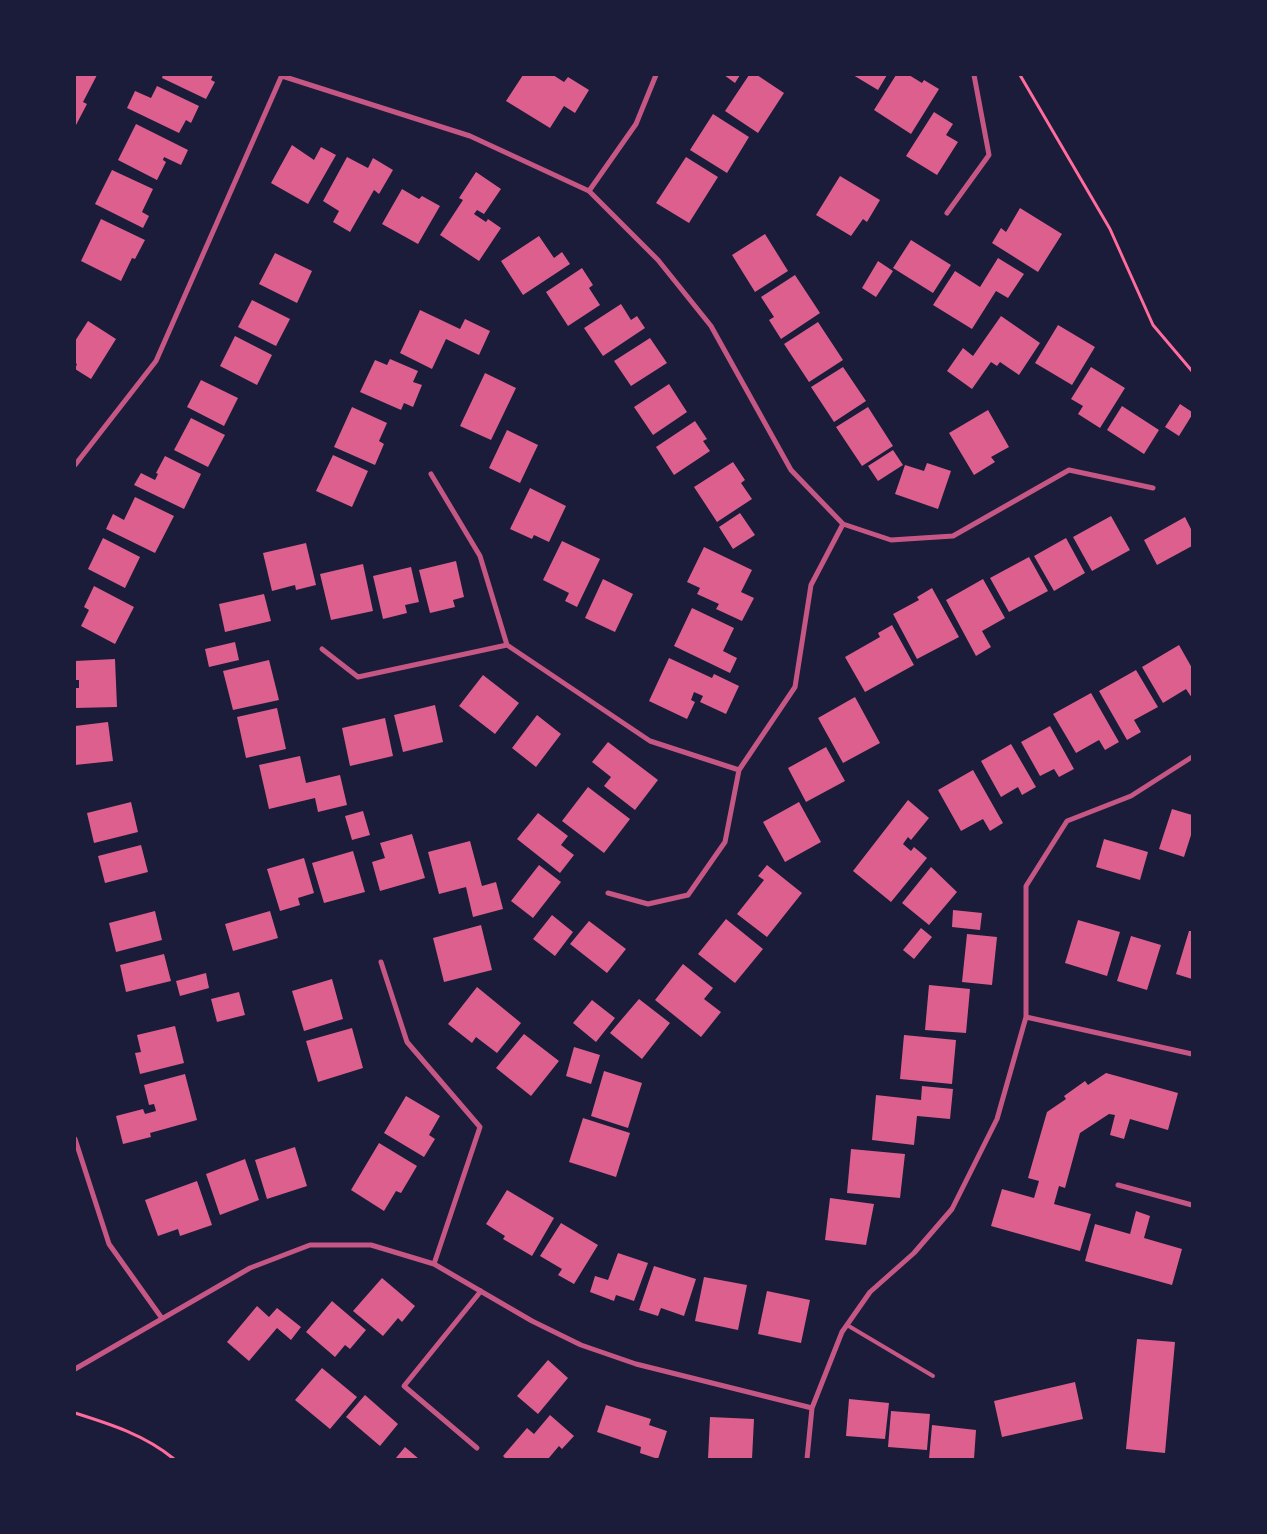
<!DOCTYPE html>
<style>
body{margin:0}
#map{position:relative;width:1267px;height:1534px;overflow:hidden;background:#1b1b3a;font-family:"Libre Baskerville",serif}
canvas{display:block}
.frame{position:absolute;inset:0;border:76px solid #1b1b3a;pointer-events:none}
</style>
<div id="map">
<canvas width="1267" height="1534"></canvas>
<div class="frame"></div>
</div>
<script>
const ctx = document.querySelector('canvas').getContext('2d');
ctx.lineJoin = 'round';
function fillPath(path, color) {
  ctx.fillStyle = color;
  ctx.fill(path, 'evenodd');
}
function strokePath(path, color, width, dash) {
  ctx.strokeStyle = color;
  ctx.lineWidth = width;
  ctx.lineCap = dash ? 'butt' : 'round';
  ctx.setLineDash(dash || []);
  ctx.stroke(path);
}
const building = new Path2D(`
 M75 75H97L83 102 87 104 75 127Z
 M163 75H213L211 80 215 82 206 99 162 78Z
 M523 75H553L564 82 568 77 589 90 575 113 564 106 550 128 506 101Z
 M724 75H740L735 83Z
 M749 75H757L784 93 758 133 725 111Z
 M853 75H887L878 90Z
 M896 75H909L922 83 924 80 939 89 911 134 874 110Z
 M157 86 199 106 191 123 186 120 179 133 127 108 135 91 151 98Z
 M934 112 953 124 946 135 958 142 937 175 906 156Z
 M713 114 749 137 727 173 690 150Z
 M136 124 188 150 181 165 164 157 163 160 166 162 157 180 118 160Z
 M292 145 314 160 321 147 336 155 308 204 271 183Z
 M347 157 368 168 373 158 393 170 379 194 374 190 350 232 333 222 339 211 323 201Z
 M686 157 718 177 689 223 656 203Z
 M112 170 153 189 142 212 149 216 143 228 95 204Z
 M476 172 501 189 484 214 477 210 474 214 486 222 488 219 501 228 479 261 440 235 463 200 459 198Z
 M840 176 880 200 867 222 863 219 851 236 816 215Z
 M402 189 419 199 422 196 440 206 418 244 382 224Z
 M1020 208 1062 234 1038 272 992 243 1001 228 1006 232Z
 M101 219 145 240 135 259 132 258 121 281 81 261Z
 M765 234 788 271 755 292 732 255Z
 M539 236 554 258 562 252 570 264 523 295 501 261Z
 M911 240 951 265 933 293 893 268Z
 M275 253 312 271 297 303 259 284Z
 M998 258 1024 274 1008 298 996 291 972 329 933 305 955 271 980 287Z
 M878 261 893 271 876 297 862 288Z
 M582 268 593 285 589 288 600 305 568 326 546 292Z
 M795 275 820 313 781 339 769 320 774 317 761 297Z
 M252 300 290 319 276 346 238 327Z
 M621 304 631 320 637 316 645 328 603 356 584 328Z
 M420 310 460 329 465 319 490 331 479 355 446 339 432 369 400 353Z
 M1001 316 1040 343 1019 375 1000 362 997 366 991 362 972 389 947 371 963 348 973 356Z
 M88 321 116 339 91 379 75 369 77 364 75 363V341Z
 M818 322 843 360 809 382 784 344Z
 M1058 325 1095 347 1072 385 1035 363Z
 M235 336 272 355 257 385 220 366Z
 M650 338 667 363 631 386 614 361Z
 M390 359 418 371 413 382 422 385 413 407 404 403 401 410 360 392 375 360 387 365Z
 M843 367 866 401 834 422 811 387Z
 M1091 367 1125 388 1100 428 1078 414 1083 406 1071 399Z
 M485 373 516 388 491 440 460 426Z
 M201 380 238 398 224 426 187 407Z
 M669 384 687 412 653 435 634 407Z
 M1180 404 1192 412V415L1179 436 1165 427Z
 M1122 406 1159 430 1144 454 1107 430Z
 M352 407 387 423 379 441 384 444 375 465 334 447Z
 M868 407 893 446 862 466 836 427Z
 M988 410 1009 447 991 457 995 462 974 475 949 433Z
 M191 418 225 435 208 467 174 450Z
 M695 421 707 439 703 441 710 451 674 475 656 447Z
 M507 430 538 445 520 483 489 468Z
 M893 450 903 465 878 481 868 466Z
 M333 455 368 471 352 507 316 491Z
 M165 456 201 474 184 509 134 485 141 473 155 480 158 474 156 473Z
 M733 462 745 480 741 483 752 499 717 522 694 487Z
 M927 463 951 471 938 509 895 494 905 465 924 471Z
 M530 488 566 506 549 542 534 535 532 539 510 529Z
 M135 497 174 516 155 553 106 529 113 514 124 520Z
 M740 513 755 535 733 549 719 527Z
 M1111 516 1130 550 1092 571 1073 537Z
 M1185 517 1192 531V546L1157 565 1144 540Z
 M103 538 140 557 125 588 88 569Z
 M1066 538 1085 573 1054 591 1034 556Z
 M562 541 600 559 577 607 565 601 569 593 543 580Z
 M306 543 316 585 296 590 295 585 272 591 263 553Z
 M704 547 752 570 741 592 754 598 742 621 716 609 719 604 697 594 700 588 687 582Z
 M1029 557 1048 591 1009 612 990 578Z
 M456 561 464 597 453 600 455 607 430 613 419 570Z
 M363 564 373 611 331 620 320 574Z
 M411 567 419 602 405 605 407 613 383 619 373 576Z
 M603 579 633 594 615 632 585 618Z
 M983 579 1005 618 982 631 991 647 976 656 946 600Z
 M94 586 134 607 115 644 81 626 89 610 84 607Z
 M932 588 959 637 917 659 893 614 919 600 917 597Z
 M264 594 271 621 225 632 219 604Z
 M692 608 734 628 723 651 737 658 730 673 674 646Z
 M892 625 914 665 865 692 845 657 880 637 878 633Z
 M235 642 239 660 209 667 205 649Z
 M1179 645 1192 668V698L1186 689 1163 703 1142 667Z
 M669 658 712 678 714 674 739 686 726 714 700 702 703 696 694 692 691 700 695 702 687 719 649 701Z
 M115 659 117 707 75 708V688H79V680H75V661Z
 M269 660 279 700 233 710 223 671Z
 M1136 670 1158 707 1134 720 1141 732 1127 740 1099 691Z
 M483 675 519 703 495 734 459 706Z
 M1091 693 1119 742 1105 750 1099 740 1076 753 1053 714Z
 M855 697 880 743 843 763 818 718Z
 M435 705 443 742 403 752 394 715Z
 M277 708 286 749 246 758 237 717Z
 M537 715 561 734 536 767 512 748Z
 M385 718 393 756 350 766 342 728Z
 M108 722 113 761 75 765V726Z
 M1050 726 1074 769 1059 777 1054 769 1040 776 1021 742Z
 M608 742 658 780 635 810 604 786 611 777 592 762Z
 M1011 744 1036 787 1022 795 1018 787 1001 797 981 761Z
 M826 747 845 781 806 802 788 768Z
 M300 756 306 783 340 775 347 805 318 812 315 798 269 809 259 765Z
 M973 770 1003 823 990 831 983 819 961 831 938 790Z
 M588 787 630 819 604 853 562 821Z
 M908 800 929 818 911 840 908 837 903 844 911 851 914 847 927 858 891 902 853 871Z
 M131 802 138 832 94 843 87 813Z
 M799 802 821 842 785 862 763 822Z
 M1172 809 1192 815V832L1184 857 1159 849Z
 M363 811 370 835 352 840 345 816Z
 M538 813 568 836 561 845 574 855 560 873 517 839Z
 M412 834 425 878 380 891 372 862 385 858 380 843Z
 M1104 839 1148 852 1140 880 1096 867Z
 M470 841 482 886 496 882 503 909 473 917 466 887 439 894 428 852Z
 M141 845 148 872 105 883 98 856Z
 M353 851 365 892 324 903 312 863Z
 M304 858 314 893 298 898 300 905 280 911 267 869Z
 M539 865 561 882 533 918 511 901Z
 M767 865 802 893 767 937 737 914 764 880 758 876Z
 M931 867 957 892 929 925 902 903Z
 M953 910 982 913 980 930 952 927Z
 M155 911 162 940 116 952 109 923Z
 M270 911 278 938 233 951 225 924Z
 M552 915 573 932 555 956 533 939Z
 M726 919 763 949 735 983 698 954Z
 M1078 920 1120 932 1107 976 1065 963Z
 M589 921 626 949 607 973 570 944Z
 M481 925 492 970 444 982 433 938Z
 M921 928 932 937 914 959 903 950Z
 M1189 931H1192V979L1176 974Z
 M967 934 997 937 992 985 962 982Z
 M1131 936 1161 945 1147 990 1117 981Z
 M164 954 171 981 126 992 120 965Z
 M683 964 713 988 704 999 721 1012 701 1037 655 1000Z
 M206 973 209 988 180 996 176 981Z
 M332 979 343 1019 304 1031 292 991Z
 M929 985 970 989 966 1033 925 1030Z
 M477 987 521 1023 497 1053 476 1037 472 1043 448 1024Z
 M239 992 245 1015 217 1022 211 999Z
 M639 999 670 1023 642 1059 610 1033Z
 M592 1000 615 1018 596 1042 573 1023Z
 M175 1026 184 1063 140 1074 135 1053 141 1052 137 1035Z
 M352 1028 363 1068 318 1082 306 1041Z
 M524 1034 559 1061 531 1096 496 1068Z
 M904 1035 956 1040 952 1084 900 1079Z
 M574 1047 600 1055 591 1084 566 1076Z
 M604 1071 642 1083 628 1128 591 1116Z
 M1106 1073 1178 1093 1168 1130 1130 1119 1124 1139 1110 1135 1115 1115 1109 1114 1080 1133 1065 1188 1059 1186 1054 1204 1091 1214 1080 1251 991 1226 1002 1189 1034 1198 1039 1181 1028 1178 1047 1112 1066 1099 1064 1096 1085 1081 1088 1085Z
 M185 1074 197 1120 150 1133 151 1137 123 1144 116 1116 143 1109 145 1114 156 1111 154 1104 149 1105 144 1085Z
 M922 1086 953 1089 950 1119 917 1116 914 1145 872 1140 876 1095 921 1100Z
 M406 1096 440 1116 429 1135 435 1139 424 1157 384 1133Z
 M583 1118 630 1133 616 1177 569 1162Z
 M379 1143 417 1166 401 1193 396 1191 384 1211 351 1190Z
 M295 1147 307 1186 267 1199 255 1160Z
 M851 1149 905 1154 900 1198 847 1193Z
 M245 1159 259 1200 220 1215 206 1174Z
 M197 1181 212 1225 180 1236 178 1229 158 1236 145 1200Z
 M507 1190 554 1218 532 1256 503 1239 505 1236 486 1224Z
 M830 1198 874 1204 866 1245 825 1240Z
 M1136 1211 1150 1216 1144 1238 1182 1249 1172 1285 1085 1261 1095 1224 1130 1234Z
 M561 1223 598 1245 574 1284 558 1275 562 1269 540 1256Z
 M618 1253 648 1263 634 1301 616 1295 614 1301 590 1292 595 1276 608 1280Z
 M654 1266 696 1279 684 1316 661 1308 658 1316 639 1310Z
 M704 1277 747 1285 738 1330 695 1321Z
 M382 1278 415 1306 402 1322 398 1318 383 1336 353 1311Z
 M767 1291 810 1300 801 1343 758 1334Z
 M332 1301 366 1330 350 1349 345 1345 335 1357 306 1332Z
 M257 1306 269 1317 277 1308 301 1327 291 1340 277 1328 249 1361 227 1342Z
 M1137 1339 1175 1342 1165 1453 1126 1449Z
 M548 1360 568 1378 538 1414 517 1396Z
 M322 1368 357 1397 330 1429 295 1400Z
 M1075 1382 1083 1419 1002 1437 994 1401Z
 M365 1395 398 1424 380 1446 346 1417Z
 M849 1399 889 1403 885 1439 846 1436Z
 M606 1405 651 1419 649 1425 667 1431 658 1459 640 1453 641 1447 597 1432Z
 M891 1411 930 1414 927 1450 888 1447Z
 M550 1415 574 1436 562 1449 559 1446 548 1459H506L503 1456 527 1428 534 1434Z
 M710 1417 754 1419 752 1459H708Z
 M932 1425 976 1430 974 1459H929Z
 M405 1447 419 1459H395Z`);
const path = new Path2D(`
 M1020 75 1110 229 1153 325 1192 371
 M75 1413C110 1424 145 1435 174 1459`);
const service = new Path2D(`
 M847 1325 933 1376`);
const minor = new Path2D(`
 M282 76 470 136 589 191 658 260 711 326 791 470 843 524 891 540 953 536 1069 470 1153 488
 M589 191 636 124 656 75
 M947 213 989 155 974 75
 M75 465 156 361 282 75
 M431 474 480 556 507 645
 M322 649 358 677 507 645 650 741 739 770
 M608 893 648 904 688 895 725 842 739 770 795 687 811 585 843 524
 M381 962 407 1042 480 1127 434 1264
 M1026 1017V886L1067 821 1131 796 1192 757
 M75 1139 109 1244 161 1317
 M1118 1185 1192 1205
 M75 1369 250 1268 310 1245H371L434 1264 532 1321 581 1345 636 1364 812 1408
 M477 1448 404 1386 481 1291
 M807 1459 812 1408 842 1332 870 1292 914 1253 952 1209 997 1119 1026 1017 1192 1054`);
fillPath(building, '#dd5f8e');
strokePath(path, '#ff6b9d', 3);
strokePath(service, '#c65784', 4);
strokePath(minor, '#c65784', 5);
</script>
